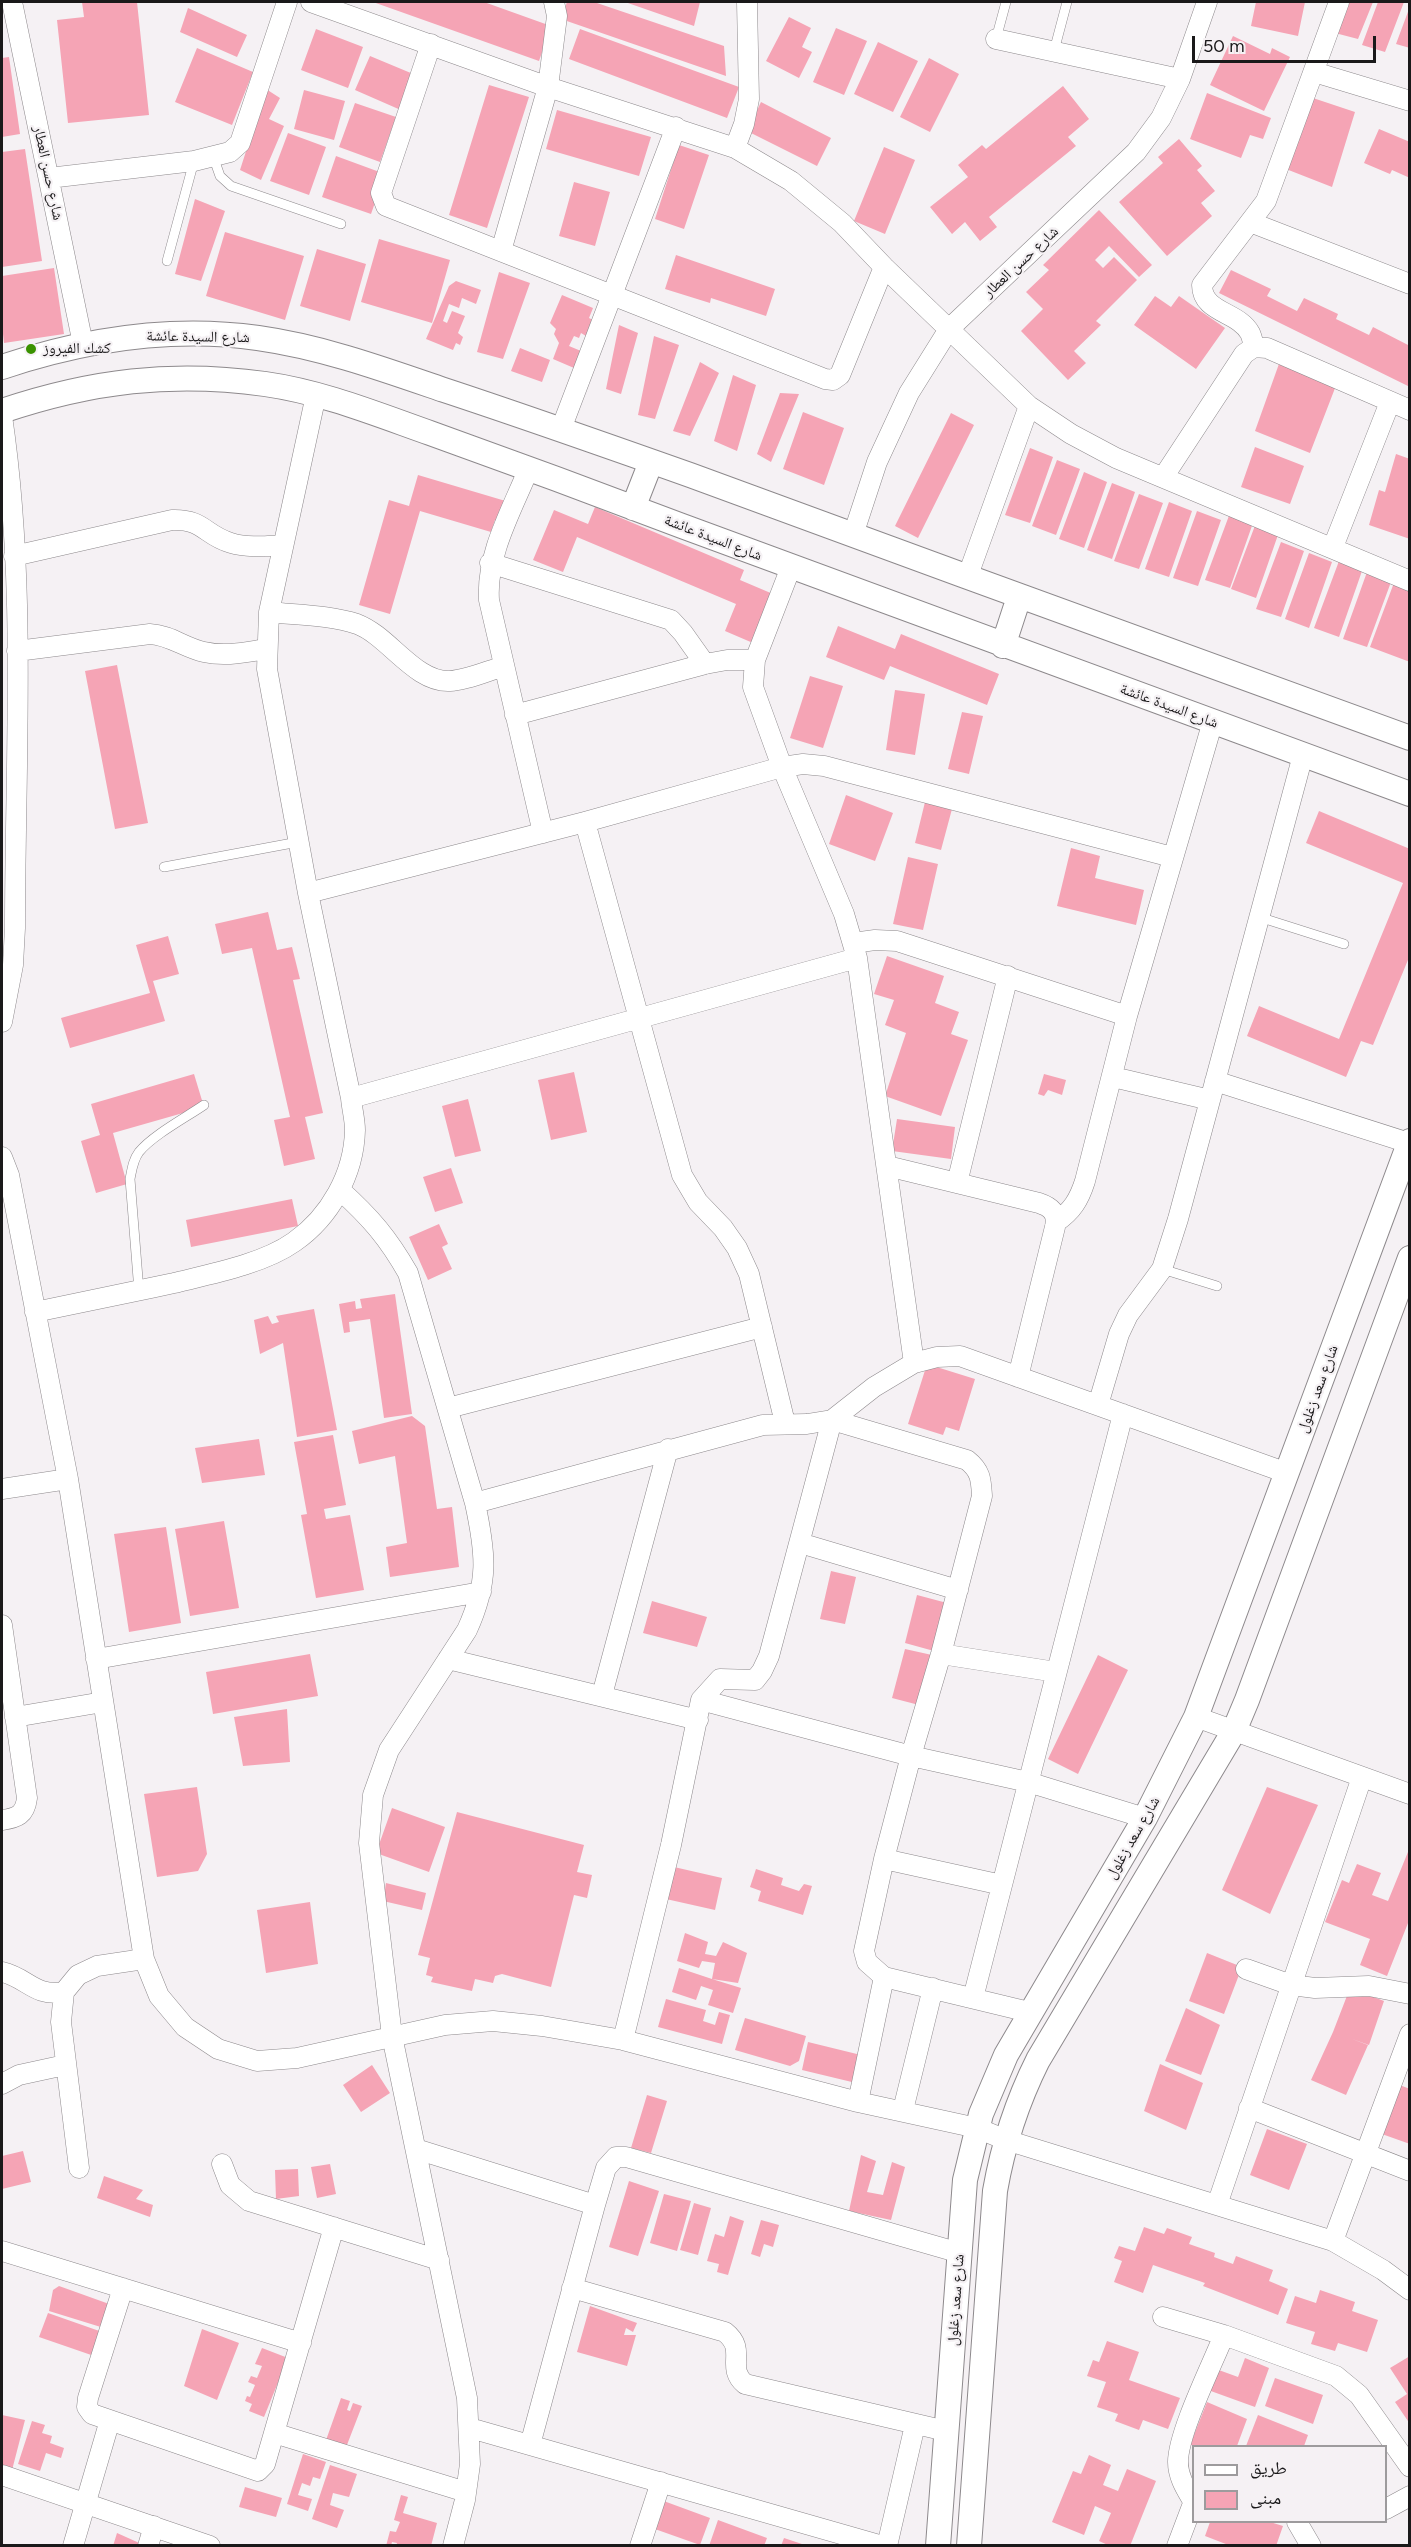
<!DOCTYPE html>
<meta charset="utf-8">
<style>
body{margin:0}
#map{position:relative;width:1411px;height:2547px;overflow:hidden;background:#f5f1f4;font-family:Figtree,"Noto Naskh Arabic",sans-serif}
canvas{display:block}
.frame{position:absolute;inset:0;border:3px solid #1a191a;pointer-events:none}
.legend{position:absolute;left:1192px;top:2445px;width:195px;height:78px;box-sizing:border-box;background:#f5f1f4;border:2px solid #9d9b9d;margin:0;padding:8px 10px;list-style:none;font-size:18px;color:#1a191a}
.legend li{display:flex;align-items:center;gap:12px;height:30px}
.legend b{width:30px;border:2px solid #9d9b9d}
.scale{position:absolute;left:1192px;top:36px;width:184px;height:27px;box-sizing:border-box;border:3px solid #1a191a;border-top:0;padding-left:8px;font-size:18px;line-height:21px;white-space:nowrap;color:#1a191a;-webkit-text-stroke:4px #f5f1f4;paint-order:stroke}
</style>
<div id="map">
<canvas width="1411" height="2547"></canvas>
<div class="frame"></div>
<ul class="legend">
<li><b style="height:8px;background:#fff"></b>طريق</li>
<li><b style="height:16px;background:#f5a4b5"></b>مبنى</li>
</ul>
<div class="scale">50 m</div>
</div>
<script>
const ctx = document.querySelector('canvas').getContext('2d');
ctx.lineJoin = 'round';
function fillPath(path, color) {
  ctx.fillStyle = color;
  ctx.fill(path, 'evenodd');
}
function strokePath(path, color, width, dash) {
  ctx.strokeStyle = color;
  ctx.lineWidth = width;
  ctx.lineCap = dash ? 'butt' : 'round';
  ctx.setLineDash(dash || []);
  ctx.stroke(path);
}
function write(font, color, halo, rows, align = 'center') {
  ctx.font = font + ' Figtree,"Noto Naskh Arabic",sans-serif';
  ctx.lineWidth = 4.5;
  ctx.setLineDash([]);
  ctx.textBaseline = 'middle';
  ctx.strokeStyle = halo;
  ctx.fillStyle = color;
  for (const [text, x, y, turn = 0] of rows) {
    ctx.save();
    ctx.translate(x, y);
    ctx.rotate((+turn || 0) * Math.PI / 180);
    ctx.textAlign = isNaN(turn) ? turn : align;
    if (halo) ctx.strokeText(text, 0, 0);
    ctx.fillText(text, 0, 0);
    ctx.restore();
  }
}
const building = new Path2D(`
 M82 2H137L149 115 68 123 57 20 84 17Z
 M373 2H484L551 26 539 61Z
 M567 2H594L724 46 726 76 561 19Z
 M625 2H700L694 26Z
 M1256 2H1305L1298 36 1251 26Z
 M1347 2H1373L1358 39 1335 33Z
 M1378 2H1404L1385 52 1362 45Z
 M188 8 247 35 237 57 180 32Z
 M1409 9H1410V48L1396 44Z
 M789 17 811 28 802 47 812 52 799 78 766 61Z
 M836 28 867 41 844 95 813 82Z
 M316 29 363 47 348 88 301 70Z
 M580 29 739 87 727 118 569 59Z
 M1233 36 1270 54 1272 48 1290 57 1264 111 1210 85Z
 M878 42 918 61 893 112 854 94Z
 M197 48 253 72 232 125 175 102Z
 M370 56 418 76 403 111 355 90Z
 M9 57 20 134 2 137V58Z
 M929 58 959 74 930 132 900 117Z
 M489 85 529 97 487 228 449 215Z
 M1063 86 1089 119 1068 137 1076 146 989 217 997 227 980 241 965 222 952 234 930 207 968 177 958 165 982 145 986 149Z
 M266 89 280 98 269 119 284 126 261 180 240 170Z
 M304 90 345 101 334 140 294 129Z
 M1207 93 1271 118 1263 139 1250 135 1241 158 1190 139Z
 M1313 98 1355 112 1332 187 1286 169Z
 M761 102 831 138 817 166 747 131Z
 M355 103 396 117 380 162 339 147Z
 M557 110 651 137 639 176 546 149Z
 M1379 129 1410 142V178L1392 170 1390 174 1364 163Z
 M288 133 326 147 309 195 270 181Z
 M1179 139 1202 166 1197 170 1215 191 1201 203 1212 216 1167 256 1119 202 1163 163 1158 157Z
 M679 145 709 155 684 229 655 219Z
 M884 147 915 160 885 234 854 221Z
 M25 149 42 261 2 267V152Z
 M336 156 385 174 371 214 322 197Z
 M574 182 610 192 595 246 559 236Z
 M195 199 225 211 201 281 175 274Z
 M1099 210 1152 265 1139 277 1109 246 1095 260 1103 268 1114 257 1137 280 1096 321 1101 325 1074 351 1086 363 1068 380 1021 331 1043 309 1026 292 1049 270 1043 265Z
 M225 232 304 256 285 320 206 296Z
 M379 239 450 260 432 323 361 302Z
 M317 249 366 264 350 321 300 306Z
 M676 255 775 289 766 316 711 298 710 303 665 289Z
 M54 268 64 334 4 343 2 325V276Z
 M1231 270 1271 289 1267 296 1297 311 1304 298 1338 314 1336 319 1369 335 1373 327 1410 346V387L1219 293Z
 M499 272 530 283 503 359 477 352Z
 M456 281 481 290 476 304 462 298 459 308 449 304 443 321 447 323 452 311 465 316 458 333 463 337 460 345 456 343 453 350 426 339 449 286Z
 M562 295 593 308 589 318 593 320 586 336 581 333 579 338 574 336 569 346 581 351 574 368 553 359 559 343 554 334 556 329 550 323Z
 M1155 296 1171 307 1179 296 1225 328 1196 369 1134 325Z
 M619 325 638 333 621 394 606 389Z
 M654 336 679 345 655 419 638 415Z
 M520 348 550 360 542 382 511 371Z
 M1280 361 1337 383 1310 453 1255 431Z
 M700 362 719 373 690 436 673 431Z
 M733 375 756 385 737 451 714 441Z
 M780 393 799 394 771 462 757 454Z
 M803 412 844 428 824 485 783 469Z
 M951 413 974 425 918 538 895 526Z
 M1255 447 1304 466 1290 504 1241 487Z
 M1030 448 1053 457 1030 523 1005 515Z
 M1396 454 1410 459V539L1369 525 1379 490 1385 492Z
 M1057 460 1080 469 1056 535 1032 526Z
 M1084 472 1107 482 1084 548 1059 539Z
 M418 475 519 505 513 526 495 520 491 532 420 511 390 614 359 605 389 500 409 506Z
 M1112 483 1135 492 1112 559 1087 550Z
 M1139 494 1163 503 1139 569 1114 561Z
 M1169 502 1192 511 1169 577 1145 569Z
 M595 507 744 570 740 580 773 594 753 643 725 631 736 604 577 537 563 572 533 560 554 510 588 524Z
 M1197 511 1221 520 1198 586 1173 578Z
 M1230 513 1253 523 1230 588 1205 580Z
 M1256 523 1279 532 1256 598 1231 589Z
 M1281 542 1304 551 1281 617 1256 609Z
 M1309 553 1332 562 1309 628 1285 619Z
 M1339 561 1362 571 1339 637 1314 628Z
 M1367 572 1391 582 1367 647 1343 639Z
 M1395 580 1410 586V662L1370 647Z
 M838 626 895 649 901 634 999 674 987 705 890 666 884 680 826 657Z
 M117 665 148 823 115 829 85 671Z
 M810 676 843 686 823 748 790 738Z
 M895 690 925 694 915 755 886 750Z
 M962 712 983 716 969 774 948 769Z
 M846 795 893 813 875 861 829 844Z
 M925 802 952 809 941 850 915 843Z
 M1319 811 1410 849V955L1373 1045 1361 1041 1346 1077 1247 1036 1259 1006 1339 1039 1403 883 1306 843Z
 M1071 848 1100 856 1095 878 1144 890 1136 925 1057 906Z
 M908 857 938 864 923 930 893 924Z
 M268 912 277 950 292 947 300 979 293 980 323 1113 305 1117 315 1159 284 1166 274 1120 290 1117 252 948 222 954 215 924Z
 M168 936 179 974 153 981 165 1021 70 1048 61 1018 150 993 136 945Z
 M887 956 944 976 935 1003 959 1012 951 1034 968 1040 941 1116 885 1096 906 1033 885 1025 894 1000 874 994Z
 M574 1072 587 1132 551 1140 538 1080Z
 M194 1074 204 1107 113 1133 127 1184 96 1193 81 1141 100 1135 91 1104Z
 M1044 1074 1066 1080 1062 1095 1048 1090 1044 1096 1038 1094Z
 M468 1099 481 1151 455 1157 442 1106Z
 M897 1119 955 1127 951 1159 892 1151Z
 M451 1168 463 1203 435 1212 423 1177Z
 M292 1199 298 1226 191 1247 186 1220Z
 M439 1224 448 1244 442 1247 452 1269 428 1280 409 1237Z
 M395 1294 412 1414 384 1418 370 1319 349 1322 350 1332 344 1333 339 1304 355 1301 356 1309 362 1308 360 1299Z
 M314 1309 337 1430 297 1437 283 1343 260 1354 254 1320 268 1316 272 1324 279 1322 276 1316Z
 M927 1364 975 1379 959 1431 946 1427 943 1435 908 1424Z
 M412 1416 425 1426 437 1509 452 1507 459 1567 390 1577 386 1547 407 1543 395 1456 359 1464 352 1431Z
 M333 1435 346 1505 324 1509 326 1519 350 1515 364 1590 316 1598 301 1515 307 1514 294 1442Z
 M259 1439 265 1475 202 1483 195 1448Z
 M224 1521 239 1608 190 1616 175 1529Z
 M166 1527 181 1623 129 1632 114 1534Z
 M831 1571 856 1577 845 1624 820 1619Z
 M917 1595 947 1603 934 1651 905 1643Z
 M652 1601 707 1617 697 1647 643 1633Z
 M905 1649 932 1655 919 1705 892 1698Z
 M310 1654 318 1696 213 1714 206 1672Z
 M1098 1655 1128 1670 1078 1774 1048 1759Z
 M287 1709 290 1762 243 1766 234 1717Z
 M197 1787 207 1854 198 1871 157 1877 144 1794Z
 M1267 1787 1318 1805 1270 1914 1222 1890Z
 M392 1808 445 1827 429 1872 376 1853Z
 M457 1812 584 1845 577 1872 592 1875 587 1898 574 1895 551 1987 502 1974 495 1976 493 1983 475 1979 472 1991 431 1982 433 1977 426 1975 430 1958 418 1955Z
 M1410 1847V1918L1387 1976 1360 1965 1370 1939 1325 1922 1342 1880 1349 1883 1357 1864 1381 1873 1372 1895 1388 1901Z
 M674 1867 722 1878 715 1910 666 1899Z
 M756 1869 783 1878 781 1885 799 1891 804 1884 812 1886 803 1915 758 1901 761 1891 750 1887Z
 M386 1883 426 1893 422 1910 383 1901Z
 M310 1902 318 1964 266 1973 257 1910Z
 M685 1933 708 1942 705 1954 716 1956 723 1942 747 1953 738 1983 712 1979 741 1988 733 2013 708 2005 713 1990 701 1986 696 2000 672 1992 679 1968 712 1979 715 1963 702 1961 699 1968 677 1961Z
 M1207 1953 1242 1967 1224 2014 1189 2001Z
 M1350 1988 1384 2001 1369 2045 1352 2039 1368 2045 1346 2095 1311 2080 1333 2032Z
 M666 1999 706 2010 703 2021 715 2025 719 2012 730 2015 722 2044 658 2027Z
 M1186 2008 1220 2025 1201 2075 1165 2061Z
 M745 2018 806 2036 799 2061 790 2066 735 2050Z
 M808 2042 865 2056 856 2083 802 2070Z
 M1160 2064 1203 2083 1186 2130 1144 2111Z
 M372 2065 390 2093 361 2112 343 2085Z
 M1397 2084 1410 2089V2144L1379 2133Z
 M647 2095 667 2101 651 2153 631 2148Z
 M1267 2129 1307 2144 1289 2190 1250 2175Z
 M23 2151 31 2182 2 2189V2156Z
 M861 2155 876 2161 867 2192 883 2195 892 2162 905 2167 891 2220 849 2211Z
 M330 2164 336 2194 317 2198 311 2167Z
 M298 2169 299 2196 276 2199 275 2170Z
 M104 2176 143 2190 136 2199 153 2205 150 2217 97 2198Z
 M629 2181 659 2191 638 2256 609 2247Z
 M664 2194 691 2201 677 2251 650 2243Z
 M694 2203 711 2208 698 2255 680 2250Z
 M730 2216 744 2221 728 2275 717 2272 719 2264 707 2261 715 2234 724 2237Z
 M761 2220 779 2225 773 2247 764 2244 760 2257 751 2254Z
 M1144 2227 1164 2234 1167 2228 1192 2237 1189 2244 1215 2253 1214 2257 1233 2264 1236 2256 1273 2270 1269 2281 1288 2289 1278 2315 1203 2286 1205 2283 1153 2265 1143 2293 1114 2282 1122 2261 1114 2258 1119 2246 1135 2251Z
 M59 2286 112 2305 104 2328 49 2311 53 2290Z
 M1320 2290 1355 2302 1352 2311 1378 2320 1367 2352 1338 2343 1335 2351 1311 2344 1315 2332 1286 2323 1295 2296 1316 2303Z
 M590 2306 637 2323 633 2332 626 2328 624 2335H636L627 2366 577 2352Z
 M48 2313 105 2333 97 2357 39 2337Z
 M202 2329 239 2343 217 2400 184 2386Z
 M1107 2341 1139 2352 1129 2380 1180 2398 1168 2429 1143 2420 1139 2430 1115 2421 1118 2414 1097 2407 1106 2382 1087 2376 1093 2360 1099 2362Z
 M262 2348 288 2358 264 2417 249 2411 252 2404 245 2401 247 2396 250 2397 255 2385 248 2382 251 2376 257 2378 262 2366 255 2364Z
 M1410 2356V2424L1395 2402 1407 2394 1390 2368Z
 M1245 2358 1269 2368 1255 2407 1208 2390 1216 2369 1238 2377Z
 M1275 2378 1323 2395 1313 2424 1265 2406Z
 M341 2398 350 2401 347 2410 350 2411 353 2403 362 2406 345 2450 325 2443Z
 M1207 2402 1247 2419 1237 2446 1190 2445Z
 M2 2415 25 2420 11 2474 2 2471Z
 M1258 2415 1308 2435 1304 2446H1246Z
 M32 2421 45 2425 42 2433 52 2436 50 2443 64 2448 61 2458 46 2453 40 2471 18 2464Z
 M303 2454 326 2462 320 2479 313 2477 310 2486 302 2483 298 2495 312 2499 308 2511 287 2504Z
 M1089 2455 1111 2465 1103 2485 1118 2491 1127 2469 1156 2481 1130 2546H1110L1099 2541 1111 2513 1095 2506 1084 2535 1052 2522 1073 2471 1081 2474Z
 M330 2465 357 2474 349 2497 333 2493 330 2505 344 2510 337 2528 312 2519Z
 M245 2487 282 2498 276 2517 239 2507Z
 M401 2495 408 2497 403 2513 437 2523 431 2546H396L397 2543 392 2542 391 2546H386L390 2531 396 2532 400 2522 394 2520Z
 M661 2500 710 2518 700 2545 652 2528Z
 M718 2520 767 2538 764 2546H709Z
 M1210 2522H1270L1283 2526 1276 2546H1231L1205 2536Z
 M117 2533 146 2546H113Z
 M784 2538 805 2545V2546H781Z`);
const service = new Path2D(`
 M996 39 1006 2
 M1054 51 1067 2
 M213 156 220 176 231 186 341 224
 M167 261 194 161
 M164 867 298 842
 M1259 917 1344 944
 M1162 1269 1217 1286
 M139 1291 130 1179C132 1169 133 1160 139 1152 153 1135 185 1118 204 1105`);
const minor = new Path2D(`
 M12 2 83 344
 M311 2 548 87 735 148 791 181 842 223 884 267 1029 406 1071 434 1116 458 1410 581
 M996 39 1180 79
 M431 44 381 193 386 206 825 379 833 380 840 375 884 267
 M1314 72 1410 101
 M735 148 744 124 749 99 747 2
 M49 178 194 161 230 152 240 143 287 2
 M1250 222 1410 284
 M501 251 548 87 557 16 554 2
 M1254 347C1253 342 1252 337 1250 333 1238 311 1202 313 1202 285L1266 201 1339 2
 M2 416C27 585 15 759 15 928L13 965 2 1022
 M561 429 676 127
 M529 468C512 510 486 554 489 600L543 833
 M1164 476 1244 354 1254 347 1267 348 1410 410
 M853 535 877 462 909 393 949 329 1136 152 1161 118 1180 79 1207 2
 M1333 547 1390 402
 M14 556 172 520C204 519 204 535 231 543 247 548 266 546 283 545
 M490 563 671 620 683 633 705 664
 M791 567 755 660 753 687 782 767 844 914 857 958 914 1363
 M967 578 1029 406
 M269 612C297 615 330 615 357 624 389 636 415 683 450 681 468 680 487 671 504 666
 M17 651 150 634C170 635 185 648 204 652 225 657 246 652 267 649
 M515 715 705 664 727 660H755
 M585 822 682 1175 698 1202 723 1228 737 1248 749 1274 785 1423
 M308 893 585 822 782 767 803 764 824 766 1172 857
 M853 943 875 940 897 941 1127 1016
 M1113 1077 1210 1100
 M1215 1081 1409 1143
 M351 1098 857 958
 M2 1157 9 1175 68 1479 144 1959 159 1996 185 2027 218 2049 257 2061 297 2058 445 2025 493 2021 542 2026 623 2040 858 2102 977 2128 1006 2140 1333 2241 1383 2270 1410 2290
 M887 1166 1039 1203C1051 1207 1058 1213 1055 1227L1018 1377
 M957 1183 1008 976
 M340 1190C371 1218 388 1238 408 1273L475 1503C486 1554 489 1582 467 1630L389 1750 373 1795 369 1843 392 2036 467 2398 470 2464 465 2500 453 2546
 M1056 1222C1072 1211 1079 1200 1085 1181L1127 1016 1213 721
 M35 1312C82 1302 128 1293 174 1283 211 1274 263 1264 294 1242 330 1217 354 1174 355 1130 355 1120 352 1109 351 1098L308 893 267 669 269 612 316 395
 M1098 1405 1119 1334 1128 1315 1162 1269 1178 1219 1303 755
 M448 1408 762 1327
 M2 1489 68 1479
 M475 1503 763 1425 807 1424 832 1420 967 1460C981 1471 981 1480 982 1496L941 1654 911 1756 884 1859 864 1951 867 1962 884 1977 858 2102
 M800 1543 958 1590
 M2 1625 27 1798C25 1815 17 1818 2 1820
 M941 1654 1056 1672
 M96 1659 481 1592
 M448 1659 698 1720
 M602 1695 668 1449
 M701 1700 911 1756 1028 1782 1145 1818
 M15 1717 103 1702
 M1196 1717 1410 1794
 M884 1859 1002 1885
 M1246 1969 1291 1985 1315 1988 1369 1986 1410 1994
 M2 1972C28 1978 34 1997 64 1992
 M884 1977 1029 2012
 M973 1998 1123 1414
 M623 2040 671 1845 701 1700 720 1679 755 1680 762 1671 769 1656 832 1420 874 1387 914 1363 937 1357 960 1356 1287 1473
 M2 2084 19 2075 65 2065
 M1249 2108 1410 2171
 M903 2110 933 1988
 M416 2149 595 2205
 M222 2164 230 2185 249 2201 439 2260
 M79 2168 61 2022 64 1992 78 1975 97 1966 144 1959
 M1217 2205 1362 1777
 M1333 2241 1410 2034
 M2 2251 301 2343
 M123 2288 88 2398 87 2407 92 2414 258 2471 265 2464 334 2227
 M572 2288 725 2332C748 2350 725 2367 745 2384L946 2431
 M1163 2317 1224 2335 1336 2376 1359 2395 1410 2467
 M470 2428 883 2546
 M274 2433 466 2492
 M530 2445 595 2205 606 2168 616 2157H626L960 2253
 M2 2475 210 2546
 M1193 2501C1186 2489 1178 2477 1178 2462 1178 2433 1212 2365 1224 2335
 M1386 2509 1410 2496
 M1297 2522 1311 2546
 M73 2546 110 2420
 M148 2546 154 2526
 M640 2546 661 2482
 M887 2546 915 2425
 M1177 2546 1194 2501`);
const tertiary = new Path2D(`
 M2 367C83 340 172 326 258 338 322 347 383 369 444 390 526 417 608 446 690 475 930 563 1169 651 1410 738
 M2 411C91 381 172 371 265 384 322 392 376 414 430 433 514 463 598 494 682 526 923 617 1166 706 1410 794
 M633 508 651 462
 M1003 646 1019 597
 M938 2546 965 2180 981 2114 1006 2055 1145 1818 1196 1717 1410 1141
 M969 2546 995 2191C1003 2145 1017 2102 1038 2060L1234 1731 1247 1700 1410 1258`);
const markers = [
 [31,349,6,"#3a9200"]
];
const streetNames = [
 ["شارع حسن العطار",48,173,78],
 ["شارع حسن العطار",1021,262,-43],
 ["شارع السيدة عائشة",198,337,1],
 ["شارع السيدة عائشة",713,538,21],
 ["شارع السيدة عائشة",1169,706,20],
 ["شارع سعد زغلول",1318,1389,-70],
 ["شارع سعد زغلول",1133,1838,-60],
 ["شارع سعد زغلول",956,2300,-86]
];
const poiNames = [
 ["كشك الفيروز",43,349]
];
fillPath(building, '#f5a4b5');
strokePath(service, '#8d898c', 10);
strokePath(minor, '#8d898c', 21);
strokePath(tertiary, '#8d898c', 26);
strokePath(service, '#fff', 9);
strokePath(minor, '#fff', 20);
strokePath(tertiary, '#fff', 24);
for (const [x, y, r, color] of markers) {
  const dot = new Path2D();
  dot.arc(x, y, r, 0, 2 * Math.PI);
  ctx.fillStyle = color;
  ctx.fill(dot);
  strokePath(dot, '#f5f1f4', 2);
}
write('15px', '#1a191a', '#f5f1f4', streetNames);
write('15px', '#1a191a', '#f5f1f4', poiNames, 'left');
</script>
